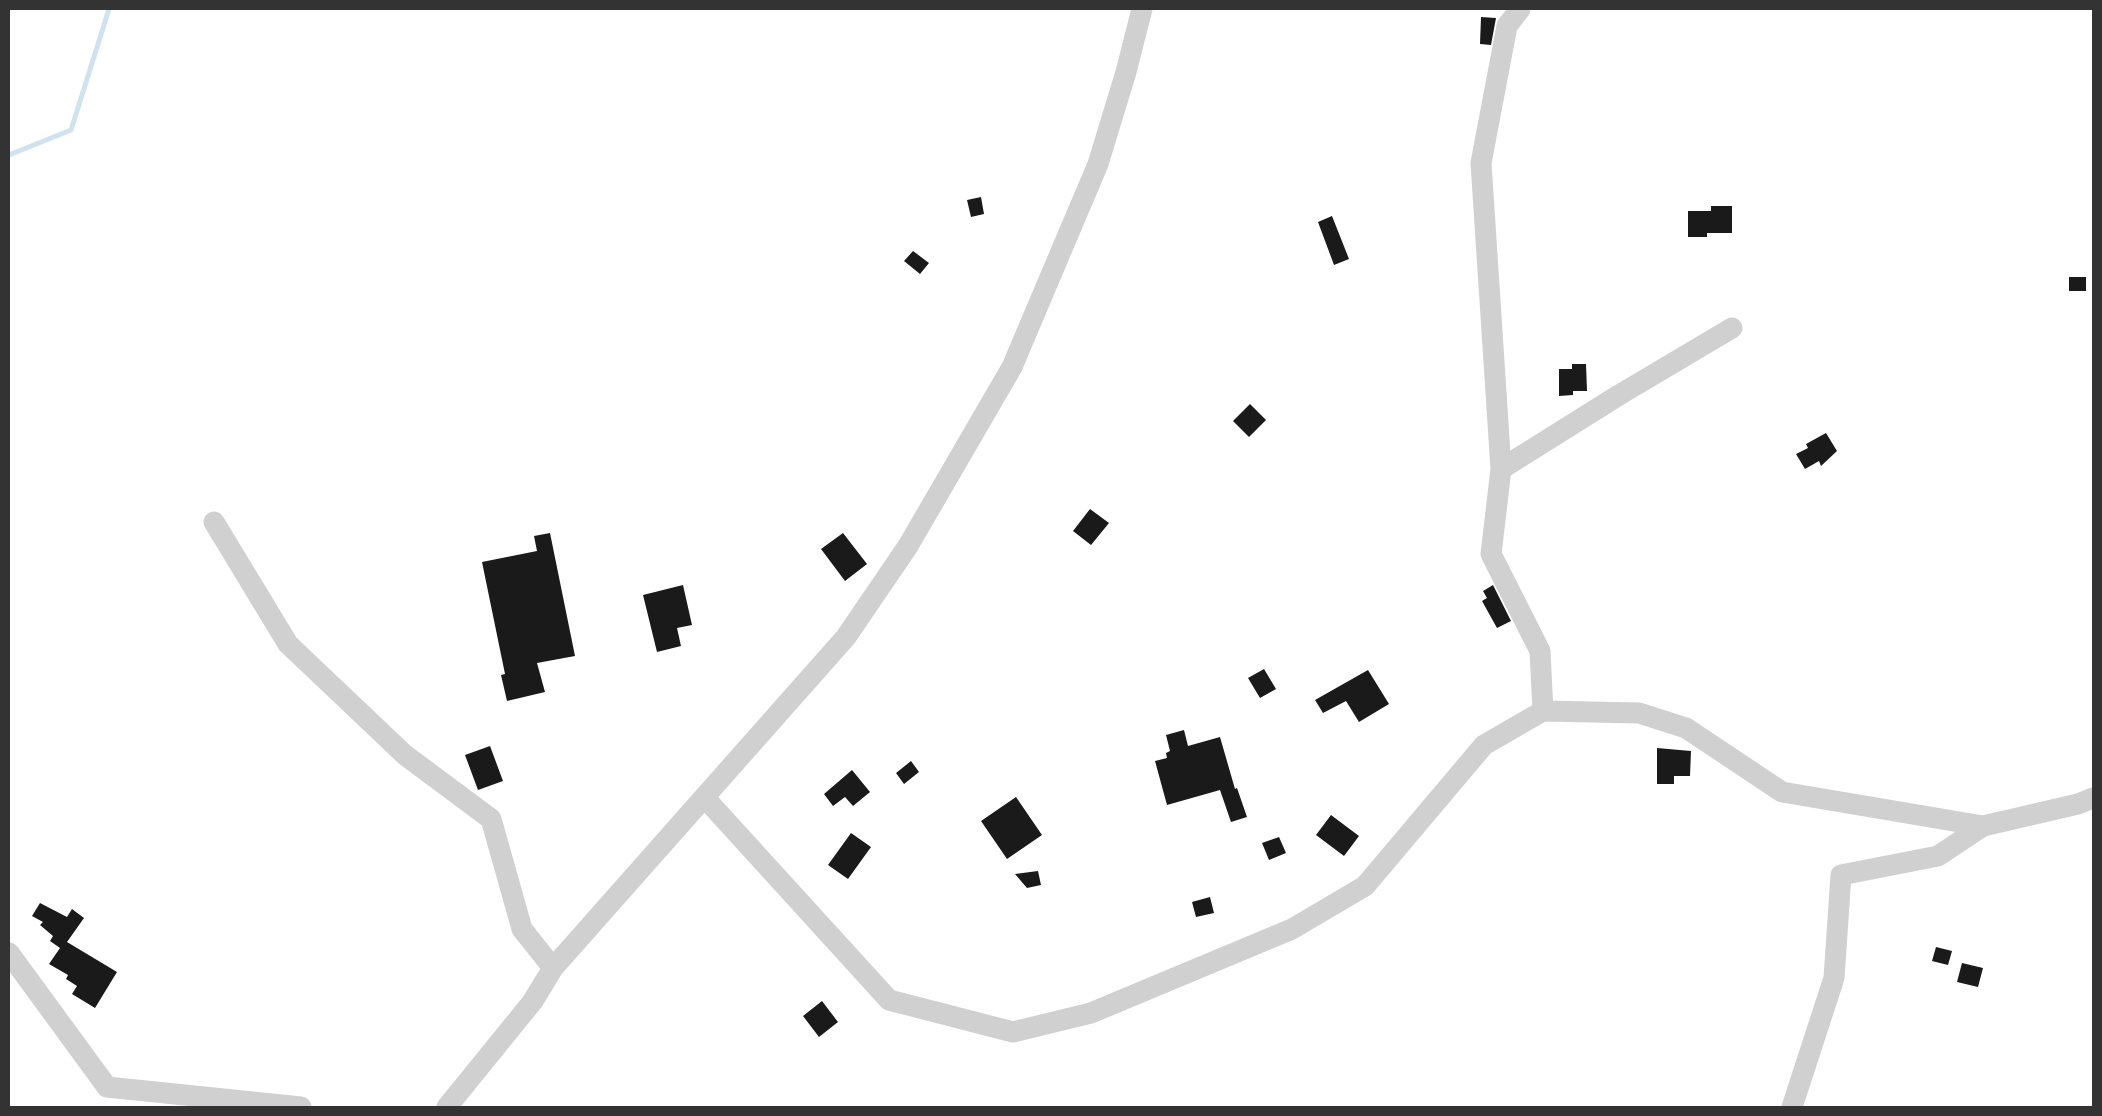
<!DOCTYPE html>
<style>
body{margin:0}
#map{position:relative;width:2102px;height:1116px;overflow:hidden;background:#fff;font-family:"Noto Sans",sans-serif}
canvas{display:block}
.frame{position:absolute;inset:0;border:10px solid #333;pointer-events:none}
</style>
<div id="map">
<canvas width="2102" height="1116"></canvas>
<div class="frame"></div>
</div>
<script>
const ctx = document.querySelector('canvas').getContext('2d');
ctx.lineJoin = 'round';
function strokePath(path, color, width, dash) {
  ctx.strokeStyle = color;
  ctx.lineWidth = width;
  ctx.lineCap = dash ? 'butt' : 'round';
  ctx.setLineDash(dash || []);
  ctx.stroke(path);
}
function fillPath(path, color) {
  ctx.fillStyle = color;
  ctx.fill(path, 'evenodd');
}
const stream = new Path2D(`
 M9 155 71 130 109 9`);
const building = new Path2D(`
 M1481 17 1496 18 1491 45 1480 44Z
 M981 197 984 214 971 217 967 200Z
 M1711 206H1732V233H1707V237H1688V211H1711Z
 M1332 216 1349 259 1334 265 1318 222Z
 M913 251 929 263 920 274 904 261Z
 M2069 277H2086V291H2069Z
 M1572 364H1586L1587 391H1573V395L1559 396V369H1572Z
 M1250 404 1266 420 1249 437 1233 421Z
 M1826 433 1837 451 1821 466 1819 461 1805 469 1796 454 1808 448 1806 444Z
 M1090 509 1109 523 1091 545 1073 531Z
 M550 533 575 656 537 663 545 692 507 701 501 675 505 674 482 562 537 551 534 536Z
 M843 533 867 564 845 581 821 549Z
 M683 585 692 625 677 628 681 646 657 652 643 595Z
 M1493 585 1511 621 1497 628 1482 601 1487 598 1483 591Z
 M1264 669 1276 689 1260 698 1248 678Z
 M1368 670 1389 704 1359 722 1346 701 1323 713 1315 700Z
 M1184 730 1188 746 1220 737 1235 789 1237 788 1247 817 1231 822 1220 790 1167 805 1155 761 1167 758 1166 753 1170 751 1166 735Z
 M490 746 503 781 478 790 465 755Z
 M1657 748 1691 751 1690 776H1674V784H1657Z
 M911 761 919 772 904 784 896 773Z
 M852 770 870 792 853 806 845 797 833 806 824 794Z
 M1016 797 1042 835 1007 859 981 821Z
 M1331 815 1359 836 1344 856 1316 835Z
 M851 833 871 847 848 879 828 865Z
 M1279 837 1286 853 1269 860 1262 843Z
 M1038 871 1041 885 1027 888 1015 874Z
 M1210 897 1214 913 1196 917 1192 902Z
 M40 903 67 917 72 909 84 918 67 942 117 972 95 1008 72 994 77 986 66 979 68 975 49 964 60 948 50 941 53 936 40 925 43 922 32 916Z
 M1936 947 1952 951 1948 965 1932 961Z
 M1962 963 1983 968 1978 987 1957 982Z
 M822 1001 838 1022 819 1037 803 1016Z`);
const street = new Path2D(`
 M1520 9 1507 26 1481 163 1501 469 1491 554 1540 651 1543 711
 M1501 469 1619 395 1732 328
 M214 522 288 644 405 755 491 819 522 929 553 968
 M705 798 889 1000 1013 1032 1091 1013 1292 929 1365 886 1484 745 1543 711 1639 713 1686 728 1782 792 1983 826 1938 856 1841 875 1834 978 1792 1107
 M1983 826 2078 804 2093 798
 M9 953 107 1087 301 1107
 M447 1107 533 1001 553 968 846 637 908 546 1012 367 1098 164 1126 72 1142 9`);
strokePath(stream, '#cfe2ee', 5);
fillPath(building, '#1a1a1a');
strokePath(street, '#d0d0d0', 21);
</script>
